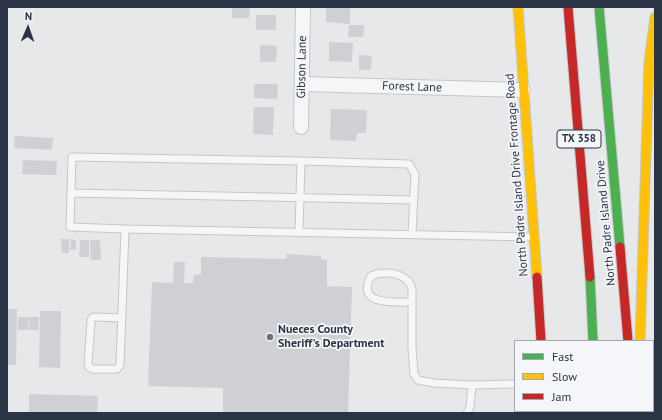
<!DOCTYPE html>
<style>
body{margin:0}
#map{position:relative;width:662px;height:420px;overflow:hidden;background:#e6e8ea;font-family:"PT Sans",sans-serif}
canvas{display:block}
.frame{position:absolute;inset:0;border:8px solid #2b3445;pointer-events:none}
.legend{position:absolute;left:514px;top:340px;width:140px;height:72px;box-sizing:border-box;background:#f4f6f9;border:1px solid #a4a8b1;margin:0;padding:5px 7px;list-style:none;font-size:12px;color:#2b3445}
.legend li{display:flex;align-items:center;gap:8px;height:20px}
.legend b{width:20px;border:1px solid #a4a8b1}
.north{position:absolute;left:8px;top:8px;width:40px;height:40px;-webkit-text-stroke:3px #f4f6f9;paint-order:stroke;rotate:2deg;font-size:11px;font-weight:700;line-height:16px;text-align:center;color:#2b3445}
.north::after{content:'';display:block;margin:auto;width:14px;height:18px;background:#2b3445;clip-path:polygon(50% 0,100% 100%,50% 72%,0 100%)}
</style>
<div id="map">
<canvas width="662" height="420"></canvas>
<div class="frame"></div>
<ul class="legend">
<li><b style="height:5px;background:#4caf50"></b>Fast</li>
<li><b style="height:5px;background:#ffc107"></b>Slow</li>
<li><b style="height:5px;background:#c62828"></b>Jam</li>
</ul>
<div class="north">N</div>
</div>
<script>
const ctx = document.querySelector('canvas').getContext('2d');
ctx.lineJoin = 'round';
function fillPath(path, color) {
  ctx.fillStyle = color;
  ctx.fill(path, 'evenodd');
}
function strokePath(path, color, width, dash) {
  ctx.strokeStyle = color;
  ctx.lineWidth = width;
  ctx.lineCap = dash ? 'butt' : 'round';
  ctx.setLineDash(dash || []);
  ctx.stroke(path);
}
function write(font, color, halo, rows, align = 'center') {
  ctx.font = font + ' "PT Sans",sans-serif';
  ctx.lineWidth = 3.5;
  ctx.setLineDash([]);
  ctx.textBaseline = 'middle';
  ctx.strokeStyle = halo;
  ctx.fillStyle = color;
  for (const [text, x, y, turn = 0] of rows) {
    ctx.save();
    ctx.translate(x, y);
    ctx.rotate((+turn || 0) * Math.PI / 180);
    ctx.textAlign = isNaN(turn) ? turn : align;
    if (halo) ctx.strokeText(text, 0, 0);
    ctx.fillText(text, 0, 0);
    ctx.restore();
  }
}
const building = new Path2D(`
 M232 7H250L249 18H232Z
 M326 7H350V24L326 22Z
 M256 15H276V30H256Z
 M349 25H364L363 37H348Z
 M329 42 353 43 352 62 329 61Z
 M260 45 277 46 276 62H260Z
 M359 55 372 56 371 70H359Z
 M254 84H278L277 99 254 98Z
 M254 107H274L273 135 253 134Z
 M331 109 367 110 366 133H357L356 141 330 140Z
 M15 136 53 138 52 150 14 148Z
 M23 160 57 161 56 175 22 174Z
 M61 239H69V253H62Z
 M71 239 76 240V250H70Z
 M80 240H89V257H79Z
 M90 240H100L101 260H91Z
 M287 254 321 256V259L327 260V286L352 287 348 413H223V388L148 386 152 282 173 283 174 262H185L184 283H193L194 275 201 274V257L286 259Z
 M7 309H17L16 365H7Z
 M40 311H61L60 368 39 367Z
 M18 317H29L28 330H18Z
 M30 317H39L38 330H29Z
 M29 394 98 396 97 413H29Z`);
const lane = new Path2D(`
 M71 193 414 200
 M125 229 70 227 72 157 301 161 409 164 415 174 412 234
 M299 233 301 161
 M412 302C394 302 355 306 371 276 382 271 399 272 408 281 410 283 411 286 412 289V348L414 374 418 380 434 383 472 385
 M122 318 95 317 92 318 91 321 88 364 89 367 93 369H117L120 365 125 229 533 237
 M467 413 470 407 472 385 515 384`);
const street = new Path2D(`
 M302 84 523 90
 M301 127 303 7`);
const fast = new Path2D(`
 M599 7 620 247
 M590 277 593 341
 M595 411V413
 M633 411V413`);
const slow = new Path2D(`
 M518 7 537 277
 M640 341 649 62 655 17
 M546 411V413`);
const jam = new Path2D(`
 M568 7 590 277
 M620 247 628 341
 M537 277 541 341`);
const markers = [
 [270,337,4,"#6c737f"]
];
const shields = [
 [579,139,44]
];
const shieldNames = [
 ["TX 358",579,139]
];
const streetNames = [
 ["Gibson Lane",302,67,-89],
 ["Forest Lane",412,87,2],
 ["North Padre Island Drive Frontage Road",517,175,-94],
 ["North Padre Island Drive",606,223,-95]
];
const poiNames = [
 ["Nueces County",278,330],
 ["Sheriff's Department",278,344]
];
fillPath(building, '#ced0d3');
strokePath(lane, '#c4c6c8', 9);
strokePath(street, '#c4c6c8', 16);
strokePath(fast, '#c4c6c8', 11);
strokePath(slow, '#c4c6c8', 11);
strokePath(jam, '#c4c6c8', 11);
strokePath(lane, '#f5f6f7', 7);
strokePath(street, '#f5f6f7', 14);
strokePath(fast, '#4caf50', 9);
strokePath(slow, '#ffc107', 9);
strokePath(jam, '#c62828', 9);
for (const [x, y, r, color] of markers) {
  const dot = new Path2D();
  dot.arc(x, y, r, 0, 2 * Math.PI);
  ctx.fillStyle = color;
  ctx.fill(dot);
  strokePath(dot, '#f4f6f9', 1.5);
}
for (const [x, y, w] of shields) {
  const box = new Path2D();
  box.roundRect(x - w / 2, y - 9, w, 18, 3);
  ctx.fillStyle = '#f4f6f9';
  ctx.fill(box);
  strokePath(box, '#2b3445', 1);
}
write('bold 11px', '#2b3445', null, shieldNames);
write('12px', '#2b3445', '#f4f6f9', streetNames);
write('bold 12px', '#2b3445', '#f4f6f9', poiNames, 'left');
</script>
